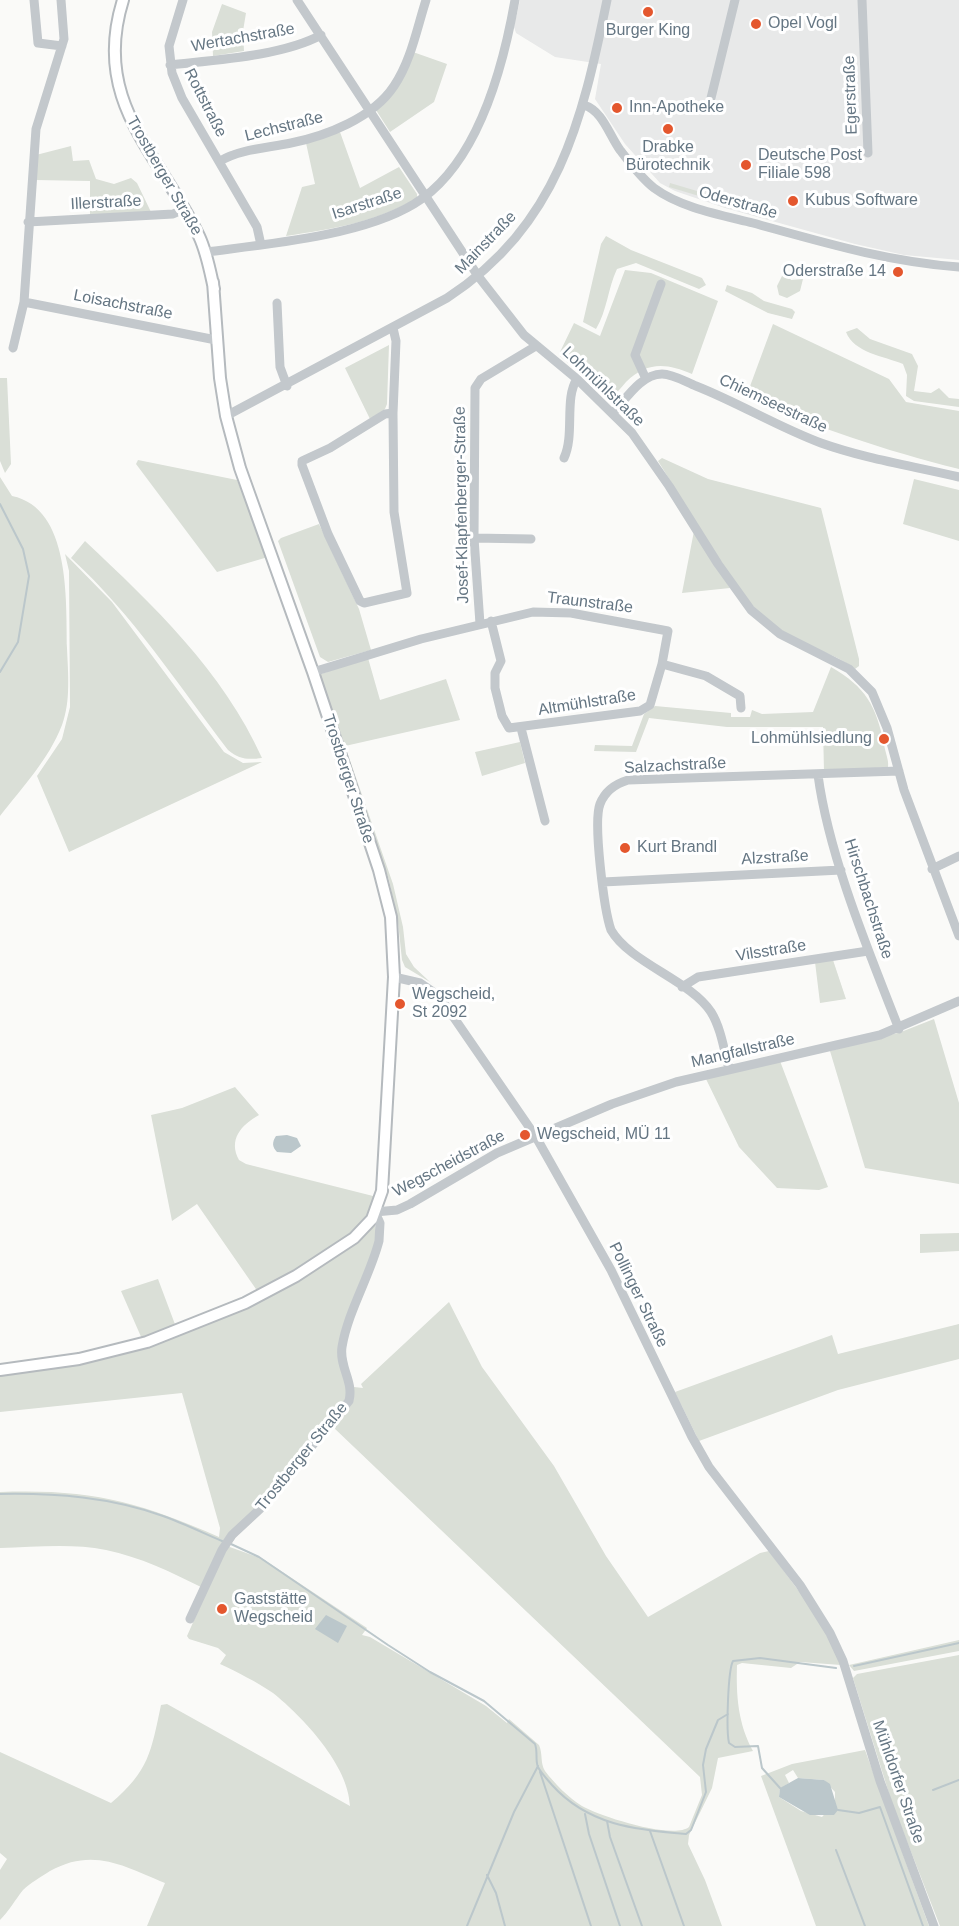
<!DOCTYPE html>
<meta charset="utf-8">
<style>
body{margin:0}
canvas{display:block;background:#fafaf8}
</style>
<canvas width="959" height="1926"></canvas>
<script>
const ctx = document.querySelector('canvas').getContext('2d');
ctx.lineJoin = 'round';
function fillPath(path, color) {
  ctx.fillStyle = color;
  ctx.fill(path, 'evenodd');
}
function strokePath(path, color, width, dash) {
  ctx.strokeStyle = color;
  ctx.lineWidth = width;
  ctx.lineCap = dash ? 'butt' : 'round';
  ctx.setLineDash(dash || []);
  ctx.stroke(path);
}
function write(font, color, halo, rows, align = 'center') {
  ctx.font = font + ' Arial,sans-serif';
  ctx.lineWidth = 6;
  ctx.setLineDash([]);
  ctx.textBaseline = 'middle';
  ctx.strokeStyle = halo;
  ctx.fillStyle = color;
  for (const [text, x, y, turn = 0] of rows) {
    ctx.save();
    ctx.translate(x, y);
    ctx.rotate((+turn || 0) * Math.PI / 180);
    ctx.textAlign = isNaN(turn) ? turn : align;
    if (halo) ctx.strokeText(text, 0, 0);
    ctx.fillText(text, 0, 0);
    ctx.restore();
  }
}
const built = new Path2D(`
 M520 0H959V260L904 255 855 244 725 208 675 191 660 183 625 144 595 99 601 64 555 57 516 33 514 27Z`);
const green = new Path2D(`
 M222 4 246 13 243 31 244 51 213 56 212 32Z
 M413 52 447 64 434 102 390 132 376 110Z
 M340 132 360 188 399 167 417 194V198C377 222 332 229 286 236L302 187 315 184 306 143Z
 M71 146 73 161 89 160 96 179 114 184 131 178 137 183 151 212 90 215V181L35 180 36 155Z
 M670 183 761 210V212L759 214 669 187Z
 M606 236 631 250 702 278 706 285 699 289 636 263 617 269C608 288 607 311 596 329L583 322 601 244Z
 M625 270 651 273 718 301 692 374C667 363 647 361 626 382 621 388 616 395 608 397L560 356V352L574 323 600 336Z
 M785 270 791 280 803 279 800 291 787 298 779 295 777 286Z
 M727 285 752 293 764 301 792 309 795 312 792 319 768 313 725 291Z
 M773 324 889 379 906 402 959 411V469C883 450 819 428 746 397Z
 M857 328 870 339 912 354 918 366 914 391 931 393 939 388 949 398 959 399V407L914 401 906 396 907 375 903 364C884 356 854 353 846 332Z
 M389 345 387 404 385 409 370 419 345 368Z
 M0 378H7L11 464 5 473 0 461Z
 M662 458 708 479 821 508 859 659V666L855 669C832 651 801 646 778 629 730 594 691 512 658 461Z
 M138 460 237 480 268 557 217 572 136 464Z
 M0 477 12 496C71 508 66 601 67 648 68 673 71 701 62 725 49 759 22 788 0 816Z
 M914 479 959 490V541L903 524Z
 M319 524 359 609 371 650 328 662 320 657 278 541 281 538Z
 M694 531 730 588 682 593Z
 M85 541C153 605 223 671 262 758 247 760 239 759 228 750 176 682 134 616 71 558Z
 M65 554 112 602 224 752 243 763 262 762 69 852 37 776 62 739 70 707 69 571Z
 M368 658 380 700 446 679 460 720 345 746 393 884 403 927 406 954 414 967 444 995 430 982 405 967 402 960 398 922 389 880 321 681V674Z
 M831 667C866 687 876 706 884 744 885 752 889 760 888 767L824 772 823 727H727L649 718 636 752 594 751 595 745 632 746 644 714 655 706 731 713V717H750L752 710 762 714 813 712Z
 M520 742 525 763 482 776 475 752Z
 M833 960 846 999 820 1003 815 962Z
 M934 1019 959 1103V1184L865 1168 830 1051 901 1032Z
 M780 1061 828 1187 819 1190 777 1188 739 1147 706 1079Z
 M235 1087 259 1115C241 1125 228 1140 239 1160L246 1164 377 1197C358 1245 301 1267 258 1292L197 1204 172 1221 151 1115 182 1108Z
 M375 1225 377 1239 340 1346 348 1396 254 1511 201 1587C171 1572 140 1557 106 1550 72 1543 35 1547 0 1548V1492C90 1489 137 1501 219 1537L220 1528 182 1393 0 1412V1374L159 1342 208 1324 245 1308Z
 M959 1233V1251L920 1253V1234Z
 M158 1279 176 1327 142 1339 121 1291Z
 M449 1302 482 1367 554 1466 606 1556 648 1617 760 1553 769 1551 818 1617 841 1665 800 1662 791 1668 742 1663 737 1665C736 1695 738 1724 753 1751L718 1758 712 1788 689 1835 688 1844 705 1880 722 1926H147L165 1883C124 1866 93 1847 50 1871 41 1877 30 1883 23 1890 15 1900 9 1911 0 1920V1870L7 1859 0 1853V1752L111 1803C149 1771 151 1752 161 1705L167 1704 350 1806C349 1766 303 1717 273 1693 257 1682 237 1672 220 1664L226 1655 218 1648 189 1639 187 1636 227 1546 263 1559 367 1628 362 1635 370 1637 486 1706 507 1723 509 1719 539 1745C543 1754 540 1763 545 1771 555 1784 569 1798 582 1806 599 1816 673 1840 689 1827L702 1795 700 1777 333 1427 351 1402 354 1387 363 1388 361 1384Z
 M959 1324V1359L838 1390 699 1441 675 1392 832 1335 838 1354Z
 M959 1640V1651L854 1671 849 1665Z
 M959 1655V1926H940L892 1803 853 1678 857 1674Z
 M865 1750 929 1926H816L761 1776 792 1764ZM793 1770 798 1778 824 1780 835 1792V1803L822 1817 801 1811 779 1797 780 1789 789 1783 785 1775Z`);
const water = new Path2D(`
 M287 1135 297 1138 301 1146 291 1153 277 1152C272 1147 272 1142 276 1136Z
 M326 1615 347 1626 338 1643 315 1629Z
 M798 1778 824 1780 830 1784 838 1810 834 1815H810L779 1797 780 1788Z`);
const stream = new Path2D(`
 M0 504 23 549 29 576 18 642 0 672
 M0 1494C56 1493 110 1497 163 1516 183 1523 203 1533 222 1541
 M231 1544 259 1557 388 1645 430 1672 484 1701 535 1744C538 1752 535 1760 538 1767 541 1773 547 1779 552 1785 588 1825 635 1830 686 1834L691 1830 706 1792 703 1765 706 1749 718 1720 728 1714
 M854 1666 959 1643
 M540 1772 591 1926
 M780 1788 762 1768 758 1746 735 1747 729 1743C726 1730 728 1670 733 1661L760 1658 836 1668
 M933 1790 959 1780
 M838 1810 859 1813 880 1807 923 1926
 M585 1814 589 1834 620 1926
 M607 1821 610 1837 642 1926
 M650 1831 684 1926
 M836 1850 865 1926
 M487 1875 496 1893 505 1926
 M467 1926 514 1812 538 1766`);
const minor = new Path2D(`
 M34 0 38 43 62 46
 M183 0 169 46 172 73 182 98 257 227 261 245
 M297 0 478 276 524 335 577 379 632 433 669 486 718 564 751 610 780 634 849 669 872 692 887 728 904 790 959 936
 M862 0 868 153
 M170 65C214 60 283 56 321 35
 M711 98 735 0
 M584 105C603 111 609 135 620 150 630 163 641 178 654 188 681 208 721 215 753 223 822 242 888 262 959 267
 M220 161C240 149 267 148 291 143 326 136 373 118 394 86 411 61 417 28 426 0
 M28 222 173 214 184 209
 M206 252C268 244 361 236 414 204 477 166 503 68 515 0
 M24 302 216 340
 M277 303 280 367 287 386
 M13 348 24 302 36 129 64 39 61 0
 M646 379 635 355 661 284
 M393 413 394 512 407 593 364 603 360 601 328 534 302 465V461L330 448 385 414 393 413 396 341 393 328
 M613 413C626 399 641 374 662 374 673 374 686 382 696 386 739 403 778 427 821 443 866 459 913 466 959 477
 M226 416 447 298C558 225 582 122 607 0
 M564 458C575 435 564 398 577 379
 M474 538 531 539
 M480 624 474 538 475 388 481 379 536 346
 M662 664 706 676 740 696 741 708
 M313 672 421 639 533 612 571 613 668 631 662 664 650 705 640 711 509 728 502 716 495 688V673L501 661 491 621
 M521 728 545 821
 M818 775C829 857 869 952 899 1029
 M932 869 959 856
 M603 882 841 870
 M394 977 420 983 439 996 536 1137 611 1270 692 1437 709 1467 800 1585 830 1633 843 1661 880 1781 934 1926
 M682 987 698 977 868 951
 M729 1069C724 1050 721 1028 711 1012 690 980 630 963 611 930 604 910 593 822 600 804 605 791 615 784 628 780L899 771
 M190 1619 222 1550 232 1535 260 1509 349 1401C354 1381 339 1367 342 1347 348 1311 370 1276 379 1241L380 1223 375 1212 397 1210 410 1204 497 1153 612 1104 676 1082 880 1035 959 1001`);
const major = new Path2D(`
 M123 0C91 102 159 153 199 236 207 253 210 271 214 289
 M0 1370 79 1359 147 1342 245 1303 296 1276 354 1238 372 1219 382 1191 394 977 391 917 379 870 313 672 240 468 226 416 220 378 213 282`);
const markers = [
 [648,12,6,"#e4572e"],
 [756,24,6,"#e4572e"],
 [617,108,6,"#e4572e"],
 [668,129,6,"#e4572e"],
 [746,165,6,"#e4572e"],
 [793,201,6,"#e4572e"],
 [898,272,6,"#e4572e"],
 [884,739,6,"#e4572e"],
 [625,848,6,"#e4572e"],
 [400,1004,6,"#e4572e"],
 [525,1135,6,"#e4572e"],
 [222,1609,6,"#e4572e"]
];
const poiNames = [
 ["Opel Vogl",768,24],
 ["Burger King",648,31,"center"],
 ["Inn-Apotheke",629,108],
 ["Drabke",668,148,"center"],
 ["Bürotechnik",668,166,"center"],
 ["Deutsche Post",758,156],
 ["Filiale 598",758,174],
 ["Kubus Software",805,201],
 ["Oderstraße 14",886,272,"right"],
 ["Lohmühlsiedlung",872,739,"right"],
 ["Kurt Brandl",637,848],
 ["Wegscheid,",412,995],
 ["St 2092",412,1013],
 ["Wegscheid, MÜ 11",537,1135],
 ["Gaststätte",234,1600],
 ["Wegscheid",234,1618]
];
const streetNames = [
 ["Wertachstraße",243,38,-10],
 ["Egerstraße",851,95,-92],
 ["Rottstraße",205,103,63],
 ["Lechstraße",284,127,-14],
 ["Trostberger Straße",164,176,60],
 ["Illerstraße",106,203,-3],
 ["Oderstraße",738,203,16],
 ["Isarstraße",367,204,-18],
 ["Mainstraße",486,243,-46],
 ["Loisachstraße",123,305,11],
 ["Lohmühlstraße",603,387,44],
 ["Chiemseestraße",773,404,25],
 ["Josef-Klapfenberger-Straße",462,505,-91],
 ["Traunstraße",590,603,7],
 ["Altmühlstraße",587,703,-9],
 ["Salzachstraße",675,766,-3],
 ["Trostberger Straße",348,779,72],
 ["Alzstraße",775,858,-3],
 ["Hirschbachstraße",868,899,72],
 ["Vilsstraße",771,951,-9],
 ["Mangfallstraße",743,1051,-13],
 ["Wegscheidstraße",449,1164,-28],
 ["Pollinger Straße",638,1295,64],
 ["Trostberger Straße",302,1457,-51],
 ["Mühldorfer Straße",898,1782,71]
];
fillPath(built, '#e8e9e9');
fillPath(green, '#dadfd7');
fillPath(water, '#bbc7cb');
strokePath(stream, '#bbc7cb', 2);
strokePath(major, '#b5babe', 14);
strokePath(minor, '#c3c8cc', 9);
strokePath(major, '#fff', 10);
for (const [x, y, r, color] of markers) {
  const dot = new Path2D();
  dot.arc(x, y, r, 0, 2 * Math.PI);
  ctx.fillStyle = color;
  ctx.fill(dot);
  strokePath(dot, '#fff', 2);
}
write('16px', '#657683', '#fff', poiNames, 'left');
write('16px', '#657683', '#fff', streetNames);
</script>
